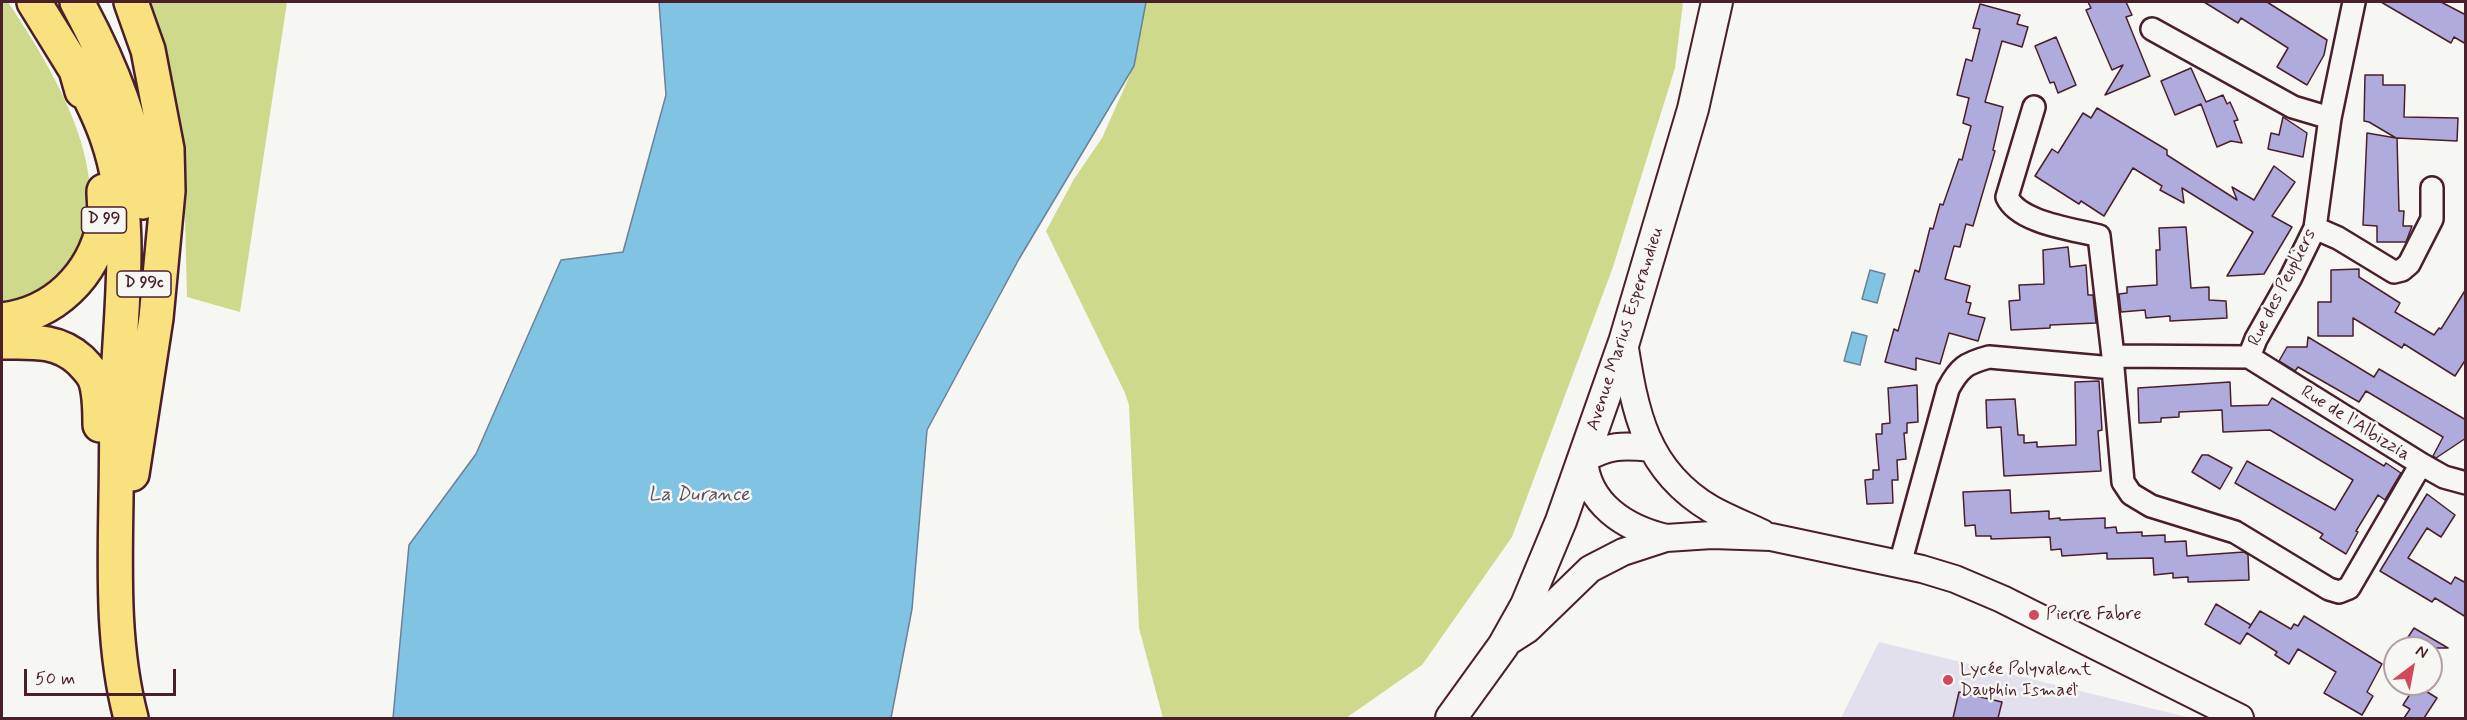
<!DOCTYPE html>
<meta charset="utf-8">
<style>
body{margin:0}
#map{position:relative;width:2467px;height:720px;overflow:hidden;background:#f6f6f2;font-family:Mynerve,sans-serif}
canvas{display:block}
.frame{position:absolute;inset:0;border:3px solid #4a1f2b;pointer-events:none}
.north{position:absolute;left:2383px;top:636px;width:60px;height:60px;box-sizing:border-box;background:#f6f6f2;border:2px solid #b1a0a2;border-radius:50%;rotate:32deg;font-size:16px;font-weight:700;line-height:24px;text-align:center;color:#4a1f2b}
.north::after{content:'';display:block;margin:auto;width:21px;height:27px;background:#d1495b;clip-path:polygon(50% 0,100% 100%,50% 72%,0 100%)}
.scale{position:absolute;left:24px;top:669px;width:152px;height:27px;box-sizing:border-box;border:3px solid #4a1f2b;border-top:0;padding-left:8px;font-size:18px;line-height:21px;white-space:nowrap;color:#4a1f2b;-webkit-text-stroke:4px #f6f6f2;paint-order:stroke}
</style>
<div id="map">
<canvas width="2467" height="720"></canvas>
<div class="frame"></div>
<div class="north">N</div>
<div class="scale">50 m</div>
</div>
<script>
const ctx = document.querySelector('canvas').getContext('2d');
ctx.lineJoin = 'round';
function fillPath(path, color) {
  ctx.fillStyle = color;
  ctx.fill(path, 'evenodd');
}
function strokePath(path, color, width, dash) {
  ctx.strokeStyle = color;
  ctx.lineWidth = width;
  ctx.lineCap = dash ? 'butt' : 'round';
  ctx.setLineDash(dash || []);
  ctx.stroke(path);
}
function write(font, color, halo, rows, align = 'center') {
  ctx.font = font + ' Mynerve,sans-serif';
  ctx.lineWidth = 5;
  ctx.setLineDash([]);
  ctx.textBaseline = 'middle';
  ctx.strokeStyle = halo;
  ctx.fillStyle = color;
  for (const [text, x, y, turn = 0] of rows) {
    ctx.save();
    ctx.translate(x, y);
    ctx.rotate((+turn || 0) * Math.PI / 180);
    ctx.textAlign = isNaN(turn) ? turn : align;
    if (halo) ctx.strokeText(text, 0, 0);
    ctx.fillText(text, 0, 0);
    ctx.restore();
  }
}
const built = new Path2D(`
 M1879 642 2191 718H1841Z`);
const green = new Path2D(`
 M2 2H8C49 64 117 171 79 247 73 259 69 269 59 277 43 290 23 304 2 302Z
 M146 2H287L240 312 187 297 183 133 156 23Z
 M1146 2H1683L1675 68 1613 267 1512 537 1422 665 1346 718H1163L1139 628 1129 405 1125 393 1046 231 1074 179 1102 138 1134 66Z`);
const water = new Path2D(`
 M659 2H1146L1134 66 1019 259 927 430 912 609 891 718H393L409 545 476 454 561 260 623 252 666 95Z
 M1870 270 1885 274 1877 303 1862 299Z
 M1852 332 1867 336 1860 365 1844 361Z`);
const building = new Path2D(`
 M2088 2H2126L2132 15 2126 17 2150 76 2105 95 2123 65 2112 70 2086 10 2091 8Z
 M2204 2H2267L2327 40 2324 55 2307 85 2277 67 2288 48 2241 18 2238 23Z
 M2381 2H2441L2466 15V44L2454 37 2451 43Z
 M1980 4 2020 15 2017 24 2028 27 2022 47 2002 41 1985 102 2003 107 1993 150 1995 151 1973 226 1966 224 1960 247 1954 246 1945 279 1970 286 1966 302 1971 303 1968 314 1985 318 1978 341 1949 333 1940 364 1916 358V370L1885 362 1894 329 1898 331 1915 270 1919 272 1930 228 1933 229 1940 204 1943 205 1959 159 1962 160 1971 126 1963 123 1969 98 1957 95 1966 59 1972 61 1980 29 1973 28Z
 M2056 37 2076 85 2058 93 2054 82 2050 83 2035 46Z
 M2191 68 2206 102 2223 95 2227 104 2230 102 2238 120 2234 121 2242 143 2231 141 2217 147 2201 104 2175 115 2161 81Z
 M2365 75H2383V85H2405L2404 117 2458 118 2457 141 2397 138 2399 211H2404L2403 226H2412L2406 242H2377V226L2363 225 2367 133 2396 138 2369 122 2364 121Z
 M2097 108 2167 150V155L2237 200 2232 187 2254 200 2274 166 2295 182 2272 216 2292 227 2264 274 2227 276 2253 232 2182 188 2184 203 2160 190 2162 186 2133 168 2104 216 2081 201 2079 204 2035 176 2052 149 2058 153 2083 113 2091 118Z
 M2283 117 2307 133 2303 157 2268 149 2271 133 2279 135Z
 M2186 227 2191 288 2209 287V300L2226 301 2227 318 2170 321V316L2146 318 2145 310 2121 312 2119 294 2127 293V287L2157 285 2156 250H2160L2159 228Z
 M2068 247 2070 267 2086 265 2088 295H2093L2096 323 2050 325V328L2011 330 2009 301 2020 300 2019 285 2044 284 2043 250Z
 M2359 269V277L2400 303 2395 312 2434 335 2439 328 2441 329 2466 289V359L2455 376 2404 344 2402 348 2353 318V336H2318V302H2331V270Z
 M2308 337 2374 377 2379 369 2466 420V438L2436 458 2433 456 2443 437 2366 391 2359 402 2298 367 2295 371 2279 361 2287 347H2307Z
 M2099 381 2102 430 2098 431 2101 471 2004 476 2001 427 1987 428 1986 400 2015 399 2018 435H2024V443L2037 442V447L2076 445 2075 382Z
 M2230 382 2231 406 2268 405 2272 398 2384 466 2386 463 2401 473 2385 500 2378 495 2356 531 2358 532 2346 554 2320 538 2323 534 2235 483 2247 461 2335 510 2353 480 2270 430 2223 432 2222 410 2179 412V417L2161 418V422L2139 423 2138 388Z
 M1917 385 1918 422 1907 423V433H1904L1906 459 1897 460 1898 480H1892L1893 503 1867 504 1865 480 1873 479V470H1879L1876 434H1882V424L1890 423 1888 388Z
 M2202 455H2208L2232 468 2220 489 2192 472Z
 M2010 490 2011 513 2049 511V519L2060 518V520L2105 518V528L2116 527 2117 533 2142 532V536L2165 535V542L2186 541 2187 556 2244 552 2248 555 2249 580 2188 582V577L2173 578V573L2154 575 2153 558 2107 559V553L2062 556 2061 549 2051 550 2050 537 1991 539V536H1976L1975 525 1965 526 1963 492Z
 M2427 494 2455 515 2441 537 2427 528 2408 558 2451 584 2455 577 2466 583V617L2435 598 2432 602 2380 571Z
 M2216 604 2251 625 2249 628 2260 611 2291 629 2294 624 2298 626 2304 616 2382 664 2367 692 2373 696 2362 715 2324 693 2336 672 2298 649 2289 664 2275 655 2277 652 2247 633 2240 644 2205 624Z
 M2414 628 2448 648H2401Z
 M2416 685 2437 698 2424 718H2404L2410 709 2403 705Z
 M1959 692 2002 702 1998 718H1953Z`);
const minor = new Path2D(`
 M2152 29 2293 107 2330 118
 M2034 107 2007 197C2019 223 2073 229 2099 236L2113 356
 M2315 228 2338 238 2394 272 2402 270 2409 264 2432 219V188
 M2249 357 2421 464 2444 477 2466 483
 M2113 368 2123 482 2131 494 2151 506 2235 532 2329 589 2339 592 2349 588 2421 464
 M1900 564 1948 389C1959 368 1966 363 1989 357L2113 368V356L2249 357 2256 339 2291 277 2315 228 2330 118 2354 2`);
const tertiary = new Path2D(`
 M1624 342C1635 412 1645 470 1711 509 1727 518 1745 525 1762 533
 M1651 448C1622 445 1609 445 1584 459 1587 504 1625 528 1666 538
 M1503 645 1528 629 1590 569 1623 552 1666 538 1712 535 1771 537 1922 569 1955 579 2002 599 2240 718`);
const secondary = new Path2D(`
 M1451 718 1503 646 1526 605 1561 521 1624 342 1693 109 1717 2`);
const primary = new Path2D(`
 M34 2 76 70 82 91
 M77 2C110 63 139 131 143 202
 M131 2 148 50 167 149 168 191 156 318 132 474
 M76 70C88 93 100 115 108 140 132 210 123 288 119 361 116 406 117 452 116 497 115 571 112 646 131 718
 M2 320C54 314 93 276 104 224 106 213 104 201 104 191
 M2 342C31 342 57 339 80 360 85 365 92 372 95 379 100 392 100 410 100 425`);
const markers = [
 [2034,615,6,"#d1495b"],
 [1948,680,6,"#d1495b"]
];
const shields = [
 [104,220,45],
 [144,284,54]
];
const shieldNames = [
 ["D 99",104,220],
 ["D 99c",144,284]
];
const streetNames = [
 ["Rue des Peupliers",2283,288,-63],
 ["Avenue Marius Esperandieu",1626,329,-72],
 ["Rue de l'Albizzia",2355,424,32]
];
const poiNames = [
 ["Pierre Fabre",2046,615],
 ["Lycée Polyvalent",1960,670],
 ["Dauphin Ismaël",1960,691]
];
const waterNames = [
 ["La Durance",699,496]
];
fillPath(built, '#e1e0ec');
fillPath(green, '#ced98c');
fillPath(water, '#81c3e2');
strokePath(water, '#6b8199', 1.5);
fillPath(building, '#b0abdd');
strokePath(building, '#4a1f2b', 1.5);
strokePath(minor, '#4a1f2b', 26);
strokePath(tertiary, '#4a1f2b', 30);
strokePath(secondary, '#4a1f2b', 34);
strokePath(primary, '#4a1f2b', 38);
strokePath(minor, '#f6f6f2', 21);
strokePath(tertiary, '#f6f6f2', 26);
strokePath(secondary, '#f6f6f2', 30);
strokePath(primary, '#fae180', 33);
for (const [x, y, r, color] of markers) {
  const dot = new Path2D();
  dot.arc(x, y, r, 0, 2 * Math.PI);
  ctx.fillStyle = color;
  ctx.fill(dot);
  strokePath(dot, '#f6f6f2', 2);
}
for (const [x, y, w] of shields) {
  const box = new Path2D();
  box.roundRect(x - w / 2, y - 13, w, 26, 4.5);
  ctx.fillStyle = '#f6f6f2';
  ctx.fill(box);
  strokePath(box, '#4a1f2b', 1.5);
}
write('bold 16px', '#4a1f2b', null, shieldNames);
write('18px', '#4a1f2b', '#f6f6f2', streetNames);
write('18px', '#4a1f2b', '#f6f6f2', poiNames, 'left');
write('italic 20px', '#5a5062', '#f6f6f2', waterNames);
</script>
